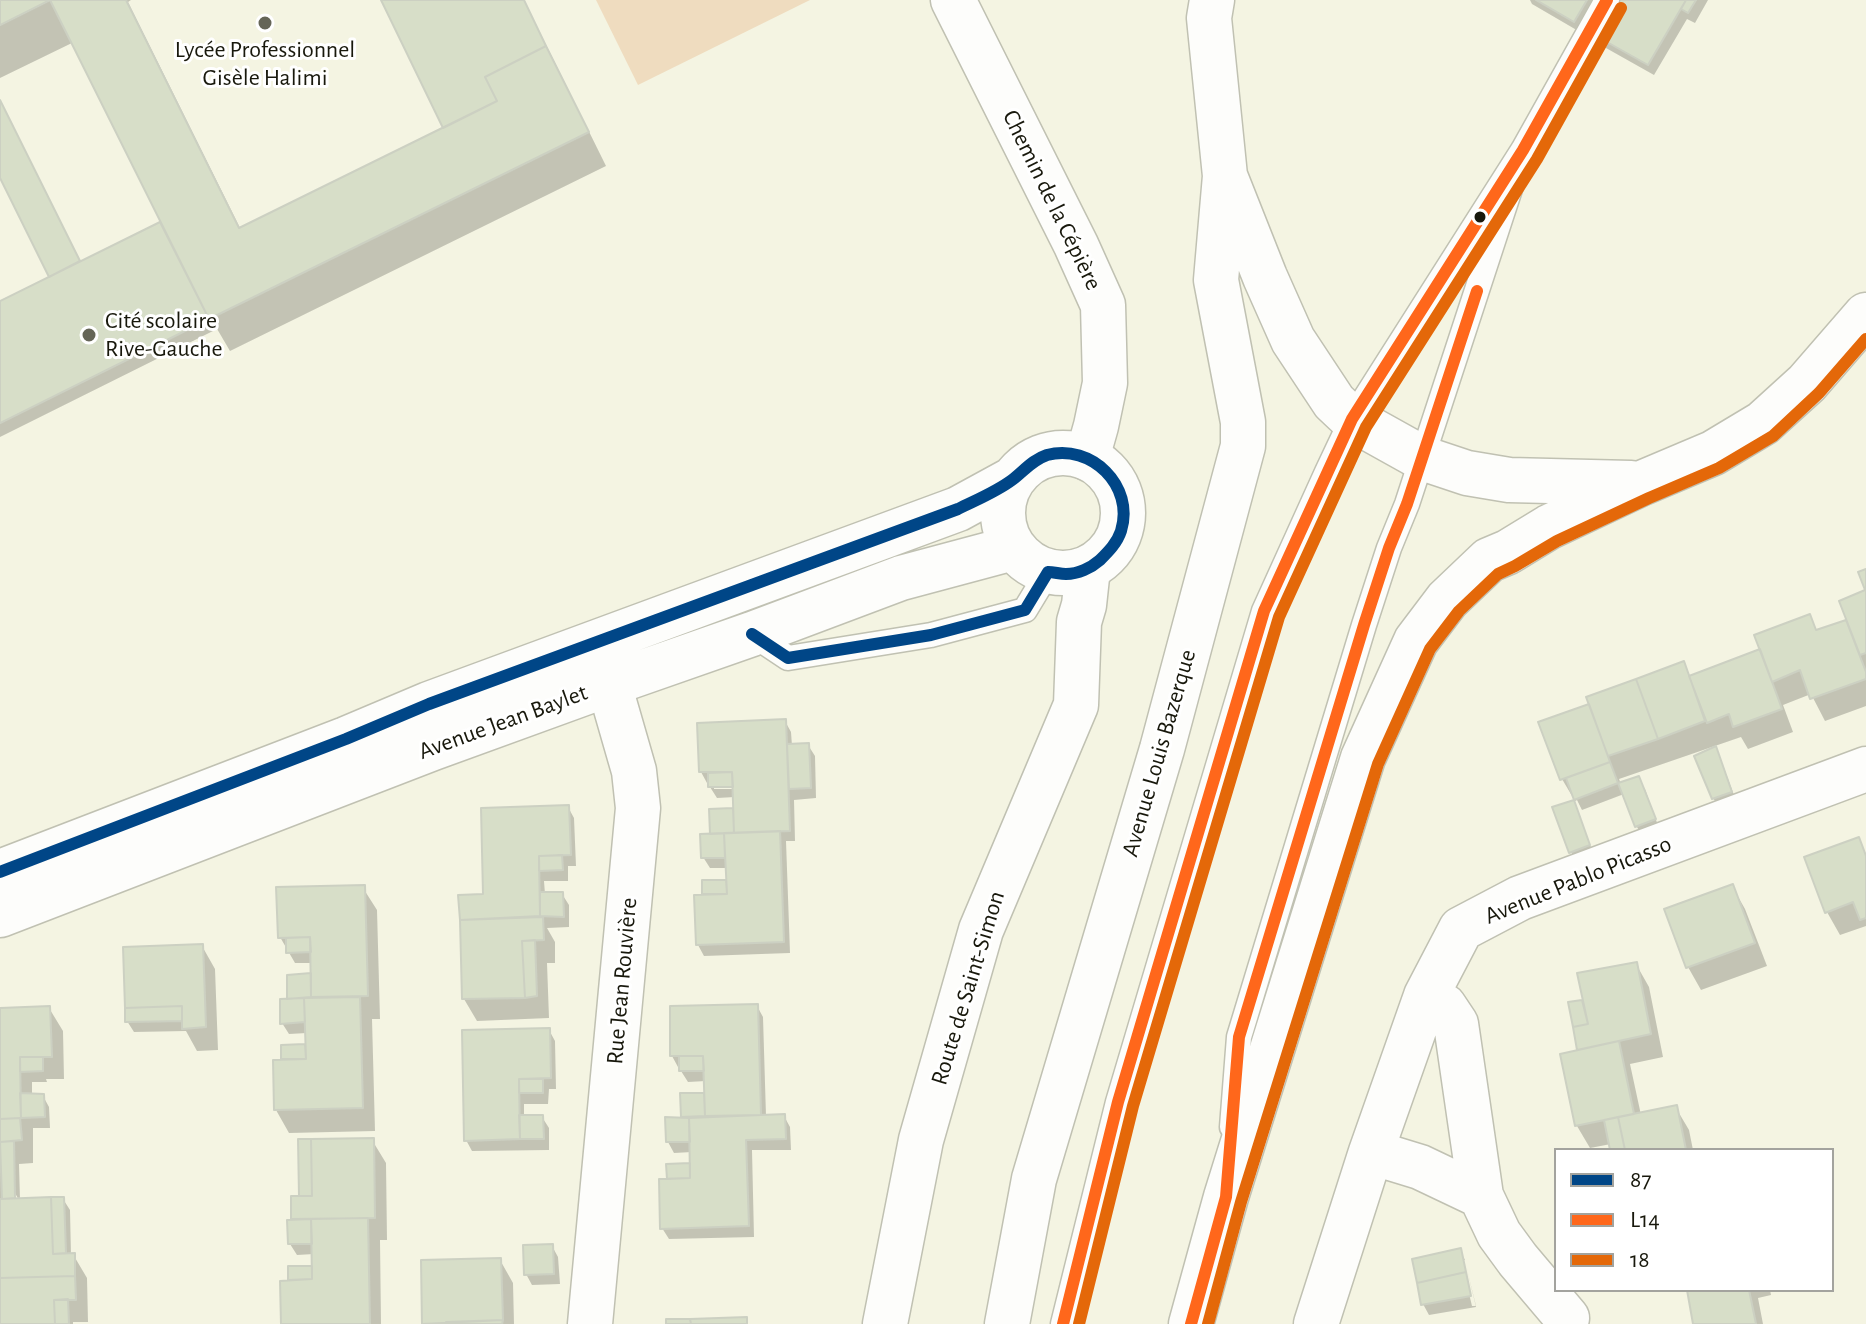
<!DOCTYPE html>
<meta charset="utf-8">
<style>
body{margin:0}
#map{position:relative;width:1866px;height:1324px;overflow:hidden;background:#f4f4e2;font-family:"Alegreya Sans",sans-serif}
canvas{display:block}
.legend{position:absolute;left:1554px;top:1148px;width:280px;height:144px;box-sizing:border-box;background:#fff;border:2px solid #a3a39e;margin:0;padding:10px 14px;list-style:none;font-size:24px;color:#18180c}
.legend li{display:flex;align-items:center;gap:16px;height:40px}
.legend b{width:40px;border:2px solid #a3a39e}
</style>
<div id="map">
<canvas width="1866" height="1324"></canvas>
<ul class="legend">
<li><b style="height:10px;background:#004687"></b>87</li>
<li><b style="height:10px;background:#ff671b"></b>L14</li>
<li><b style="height:10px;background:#e46809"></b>18</li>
</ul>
</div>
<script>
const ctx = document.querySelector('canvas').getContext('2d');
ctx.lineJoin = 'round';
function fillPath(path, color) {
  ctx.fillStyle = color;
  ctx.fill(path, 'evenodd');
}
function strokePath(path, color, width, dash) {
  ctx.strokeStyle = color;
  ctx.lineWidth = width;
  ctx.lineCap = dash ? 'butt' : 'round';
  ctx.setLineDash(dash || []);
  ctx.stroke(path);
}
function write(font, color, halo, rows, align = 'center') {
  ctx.font = font + ' "Alegreya Sans",sans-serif';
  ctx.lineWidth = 6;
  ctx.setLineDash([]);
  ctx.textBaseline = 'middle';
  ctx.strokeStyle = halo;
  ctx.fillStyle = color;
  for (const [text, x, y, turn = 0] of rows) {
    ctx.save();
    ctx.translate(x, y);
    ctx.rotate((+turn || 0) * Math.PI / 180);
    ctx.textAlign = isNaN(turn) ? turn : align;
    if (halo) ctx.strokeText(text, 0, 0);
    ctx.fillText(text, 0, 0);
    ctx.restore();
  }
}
const green = new Path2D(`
 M596 0H810L638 85Z`);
const shadow = new Path2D(`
 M0 0H131L128 2 241 230 446 129 383 0H524L606 166 230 351 213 322 210 324 213 331 0 437V303L52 278 0 174V100L81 263 169 234 74 42 0 78Z
 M1530 0H1599L1580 32 1532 4Z
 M1621 0H1708L1695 23 1687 19 1654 75 1606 48 1600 37Z
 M1866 592V706L1825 721 1811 694 1783 705 1793 732 1748 749 1741 737 1619 779 1621 784 1638 778 1645 789 1660 831 1643 838 1637 827 1624 794 1582 810 1577 800 1575 801 1562 779 1591 705 1683 664 1690 677 1762 650 1809 617 1818 632 1849 621Z
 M785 721 791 732 792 746 808 745 815 756 816 798 794 800 795 841H786L790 953 704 956 698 945 704 882H728L727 868H710L703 857 712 836 711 811 735 810V797L717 798 710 787V783H707L701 772ZM714 785H743V789H714Z
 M1715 749 1721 760 1737 803 1720 809 1713 798Z
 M1575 802 1574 803 1579 813 1594 856 1577 863 1571 852 1554 808Z
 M568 807 574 818 576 866H568V881H544L545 894H562L569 905V927L547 928 555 942V963H547L549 1018 477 1021 464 999 462 920Z
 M1858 840 1866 854V926L1840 935 1827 912 1807 858Z
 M1732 886 1745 909 1767 966 1701 990 1688 967Z
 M363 888 377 910 380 1019H372L375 1131 289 1133 276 1110 285 1062 283 1059 304 1046 308 1053 307 1033 289 1034 282 1023 289 1000 313 975 312 963H295L280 937Z
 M202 946 215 969 218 1050 197 1051 186 1031 134 1032 127 1021Z
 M1636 964 1649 987 1663 1057 1630 1064 1641 1115 1676 1108 1689 1130 1693 1150H1612L1611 1144 1590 1148 1577 1126 1580 1051 1575 1026 1581 1002 1586 1012Z
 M757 1006 763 1017 766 1116H784L790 1127 791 1150H752L754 1237 669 1239 662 1228 669 1181 692 1165V1152L674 1153 668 1142 683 1119 682 1095H706V1081L688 1082 681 1071V1067H678L672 1056Z
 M49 1008 63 1031 64 1079H46L47 1082H32V1095L43 1096 49 1107 50 1128H33V1163L19 1164 20 1200 63 1199 70 1210 71 1256H74L87 1278 88 1322H73V1324H0V1010ZM12 1188 19 1200H14L9 1190Z
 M549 1030 555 1041 556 1089H549L548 1104H524V1117H542L549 1128V1150L472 1151 466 1140Z
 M372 1140 386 1163 387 1240H380L381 1324H283L292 1282 290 1279 314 1268V1254L297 1255 290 1244 295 1221 293 1219 301 1198Z
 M552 1246 558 1257 560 1284 532 1285 526 1274Z
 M1460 1251 1465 1260H1461L1472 1306H1476L1465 1261 1476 1307 1429 1315 1423 1304Z
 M500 1260 513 1283 514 1324H424L423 1262Z
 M1689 1290H1770L1771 1295 1758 1298 1763 1324H1695Z`);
const building = new Path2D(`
 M0 0H50L0 25Z
 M50 0H126L239 228 497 101 485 77 546 46 589 132 209 319Z
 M381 0H524L546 46 485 77 497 101 443 128Z
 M1536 0H1587L1574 22Z
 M1619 0H1686L1648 65 1598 37Z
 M1686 0H1696L1688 13 1681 9Z
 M0 100 80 261 49 277 0 178Z
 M160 222 209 319 0 423V301Z
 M1866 569V653L1860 655 1839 601 1865 590 1858 572Z
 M1810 614 1816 630 1846 620 1866 672V679L1810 699 1800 670 1772 682 1754 635Z
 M1760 649 1782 709 1733 727 1729 714 1707 723 1689 676Z
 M1684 661 1705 721 1658 739 1636 679Z
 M1636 679 1658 739 1608 756 1586 697Z
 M1589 704 1610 762 1560 780 1538 722Z
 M786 719 790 831 734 833 732 772H699L697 723Z
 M809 743 811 788 789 789 787 744Z
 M1716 746 1732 792 1712 799 1694 756Z
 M1610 762 1618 783 1574 800 1566 778Z
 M732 772 733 787H708V773Z
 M1639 776 1656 819 1635 827 1618 783Z
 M1574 800 1590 845 1569 853 1552 807Z
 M569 805 571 855 539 856 540 916 460 920 458 895 483 894 481 808Z
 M733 808 734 833 710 834 709 809Z
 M780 831 784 942 696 945 694 895 727 894 724 833Z
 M724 833 725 858H701L700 834Z
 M1859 837 1866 856V918L1860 920 1853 902 1825 913 1804 857Z
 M562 855 563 870 539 871V856Z
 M702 880H726L727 894H702Z
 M1733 884 1755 943 1686 968 1664 909Z
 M365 885 368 996 311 997 310 937 278 938 276 887Z
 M540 892H563L564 917 540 916Z
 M543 917 544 940 522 941 525 998 462 999 460 920Z
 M310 937 311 952 286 953V938Z
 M535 940 537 996 525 998 522 941Z
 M203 944 206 1027 182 1029V1006L125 1008 123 947Z
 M1637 962 1651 1034 1577 1050 1573 1027 1588 1024 1577 973Z
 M311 973V997L287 999V975Z
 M360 997 363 1108 274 1110 273 1060 306 1059 304 998Z
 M304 998 305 1022 280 1024V999Z
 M1582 1000 1588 1024 1573 1027 1568 1002Z
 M758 1004 761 1115 705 1116 703 1056H670V1006Z
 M50 1006 52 1057H20L21 1118 0 1119V1008Z
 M182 1006V1021L125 1022V1008Z
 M550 1028 551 1078 519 1079 520 1139 464 1141 462 1030Z
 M1619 1041 1634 1114 1575 1126 1560 1054Z
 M305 1044 306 1059H281V1045Z
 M679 1056H703L704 1071H679Z
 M20 1057H43V1071L20 1072Z
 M519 1079H543V1093H519Z
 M20 1093 44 1094 45 1117 21 1118Z
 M680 1093H704L705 1116 681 1117Z
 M1677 1105 1686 1150H1625L1618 1117Z
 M785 1114 786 1139 746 1140 749 1226 660 1229 659 1179 690 1178 689 1118Z
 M519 1115H543L544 1139H520Z
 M665 1117 689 1118 690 1142H666Z
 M1618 1117 1625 1150H1610L1604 1120Z
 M20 1118 22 1140 0 1142V1119Z
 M374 1138 375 1218 291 1219V1196H312L311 1139Z
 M298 1139H311L312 1196H299Z
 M14 1141 15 1198 2 1199 0 1142Z
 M690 1163V1178L667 1179 666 1164Z
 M51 1197H64L66 1253 53 1254Z
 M51 1197 53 1254 75 1253V1276L0 1278V1199Z
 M368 1218 370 1324H281L280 1281 312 1279 311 1219Z
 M311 1219 312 1244H288L287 1220Z
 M553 1244 554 1274 524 1275 523 1245Z
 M1461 1248 1466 1272 1417 1283 1412 1259Z
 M501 1258 503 1320 422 1324 421 1260Z
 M288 1266H312V1279L288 1280Z
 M1466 1272 1471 1296 1421 1305 1417 1283Z
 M75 1276 76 1300H54L55 1324H0V1278Z
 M1687 1290H1749L1756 1324H1693Z
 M68 1299 69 1324H55L54 1300Z
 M747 1317V1324H691L690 1319Z
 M666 1319H690L691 1324H666Z
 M503 1320 502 1324H446V1322Z`);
const lane = new Path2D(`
 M752 634 788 658 931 635 1025 610 1048 572
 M1232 1127 1239 1037 1364 625 1389 548 1407 504 1512 183
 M1063 1324 1118 1102 1264 611 1327 472 1352 419 1523 150 1607 0`);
const street = new Path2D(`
 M953 0 1076 245 1103 305 1105 383 1096 426 1087 458
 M1426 996 1444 1006 1456 1024 1481 1196 1499 1234 1518 1260 1567 1318
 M1371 1152 1420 1167 1481 1196
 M590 1324 638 808 634 771 598 646
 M885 1324 921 1140 981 930 1076 705 1079 622 1084 605 1088 568
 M1316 1324 1371 1152 1426 996 1461 929 1520 898 1866 769`);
const secondary = new Path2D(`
 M1212 0 1209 18 1225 176 1265 277 1293 340 1334 402 1352 419 1422 458 1467 473 1509 480 1631 483
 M1003 513a60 60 0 1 1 120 0a60 60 0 1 1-120 0Z
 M0 872 346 739 429 704 958 509 1013 479
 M0 915 433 748 609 684 752 634 901 578 1013 548
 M1007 1324 1034 1179 1162 749 1243 446V422L1216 280 1225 176
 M1191 1324 1226 1197 1363 758 1416 641 1447 600 1489 560 1508 552 1549 527 1642 483 1713 453 1763 423 1807 383 1866 315`);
const bus1 = new Path2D(`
 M752 634 788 658 931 635 1025 610 1048 572
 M0 872 346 739 429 704 958 509C976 500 996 492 1012 480 1024 471 1032 460 1047 455 1091 443 1135 486 1121 531 1117 543 1109 551 1100 560 1091 568 1078 574 1066 574 1060 574 1054 572 1048 572`);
const bus2 = new Path2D(`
 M1063 1324 1118 1102 1264 611 1352 419 1523 150 1607 0
 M1191 1324 1226 1197 1239 1037 1364 625 1389 548 1407 504 1477 291`);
const bus3 = new Path2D(`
 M1079 1324 1133 1106 1279 617 1366 427 1537 159 1621 8
 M1208 1324 1241 1202 1378 764 1430 649 1459 611 1498 574 1515 566 1557 541 1649 498 1719 468 1773 436 1819 393 1866 339`);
const markers = [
 [265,23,8,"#656557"],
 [1480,217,7,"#18180c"],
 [89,335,8,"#656557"]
];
const poiNames = [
 ["Lycée Professionnel",265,50],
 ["Gisèle Halimi",265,78],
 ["Cité scolaire",105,321,"left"],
 ["Rive-Gauche",105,349,"left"]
];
const streetNames = [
 ["Chemin de la Cépière",1052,200,64],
 ["Avenue Jean Baylet",503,722,-20],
 ["Avenue Louis Bazerque",1159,753,-74],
 ["Avenue Pablo Picasso",1578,880,-22],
 ["Rue Jean Rouvière",622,981,-85],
 ["Route de Saint-Simon",968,988,-73]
];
fillPath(green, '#efdcbf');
fillPath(shadow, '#0003');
fillPath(building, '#d7dec8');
strokePath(building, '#ccd0c2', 2);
strokePath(lane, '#c0c1b2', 27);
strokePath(street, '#c0c1b2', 47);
strokePath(secondary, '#c0c1b2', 47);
strokePath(lane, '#fdfdfb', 24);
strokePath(street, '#fdfdfb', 44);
strokePath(secondary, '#fdfdfb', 44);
strokePath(bus1, '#004687', 12);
strokePath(bus2, '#ff671b', 12);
strokePath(bus3, '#e46809', 12);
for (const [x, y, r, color] of markers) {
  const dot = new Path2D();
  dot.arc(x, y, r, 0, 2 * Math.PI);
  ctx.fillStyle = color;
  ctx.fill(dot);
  strokePath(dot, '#fff', 3);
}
write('24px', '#18180c', '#fff', poiNames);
write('24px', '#18180c', '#fff', streetNames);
</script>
